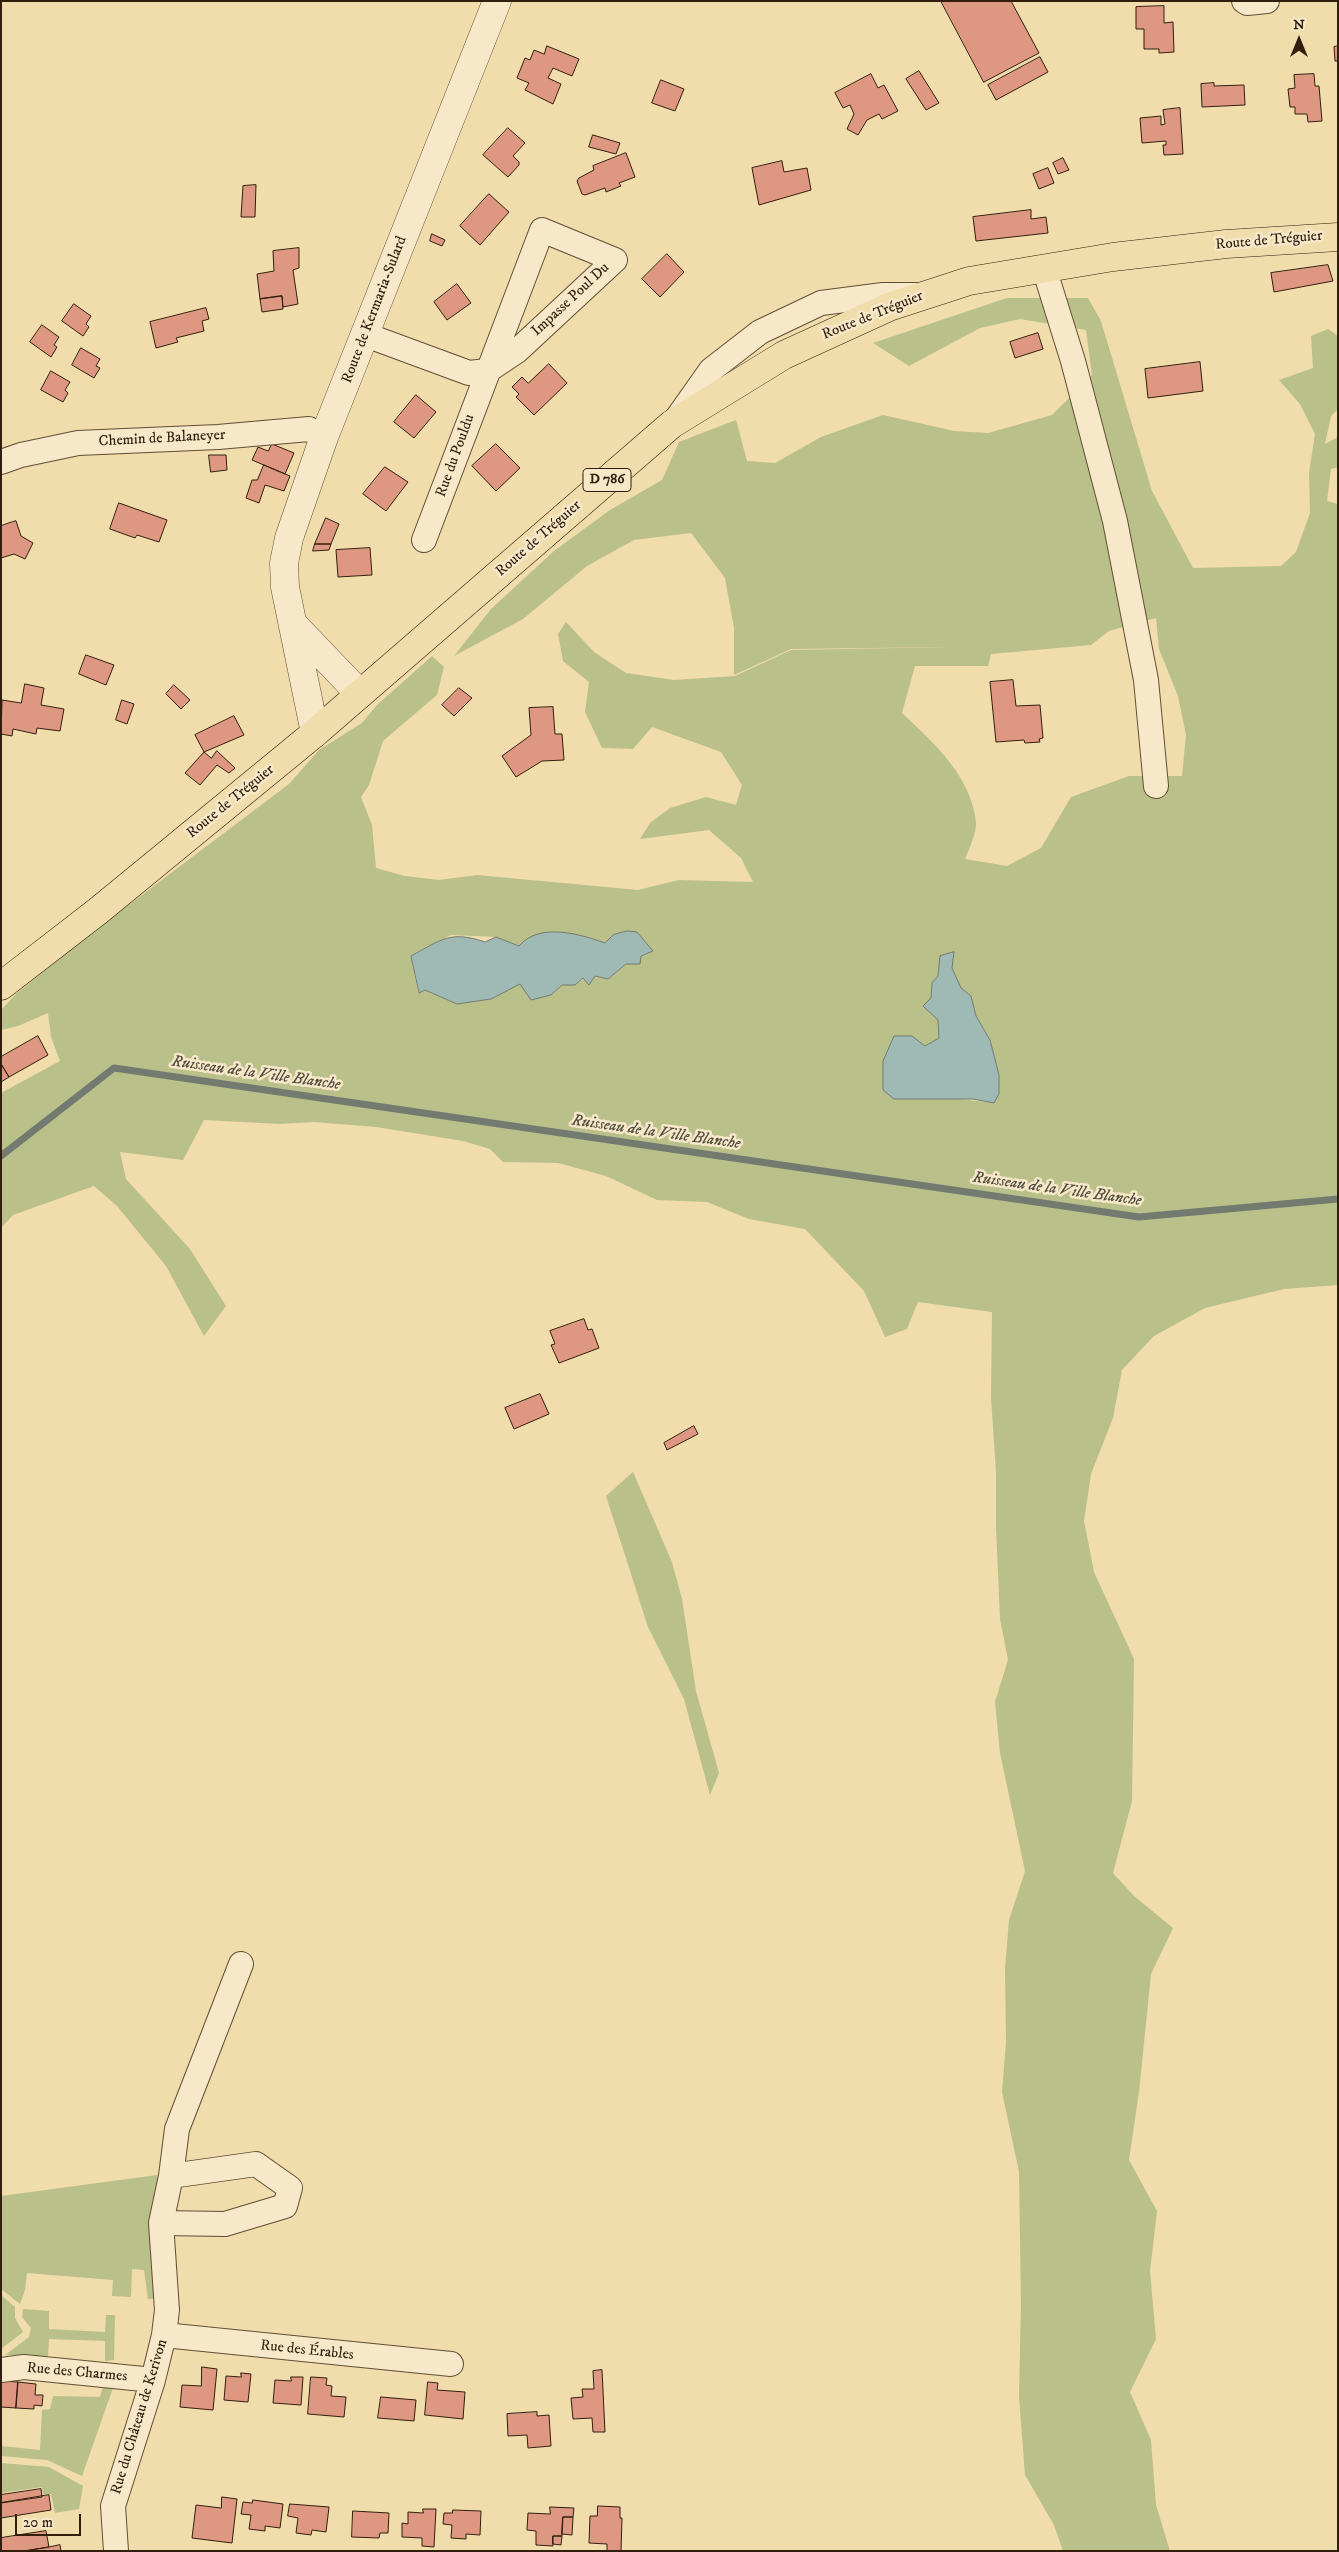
<!DOCTYPE html>
<meta charset="utf-8">
<style>
body{margin:0}
#map{position:relative;width:1339px;height:2552px;overflow:hidden;background:#f1dcac;font-family:"IM FELL DW Pica",serif}
canvas{display:block}
.frame{position:absolute;inset:0;border:2px solid #311e0d;pointer-events:none}
.north{position:absolute;left:1274px;top:15px;width:50px;height:50px;-webkit-text-stroke:4px #f6e8c9;paint-order:stroke;rotate:0deg;font-size:14px;font-weight:700;line-height:20px;text-align:center;color:#311e0d}
.north::after{content:'';display:block;margin:auto;width:18px;height:22px;background:#311e0d;clip-path:polygon(50% 0,100% 100%,50% 72%,0 100%)}
.scale{position:absolute;left:15px;top:2514px;width:66px;height:22px;box-sizing:border-box;border:2px solid #311e0d;border-top:0;padding-left:6px;font-size:15px;line-height:18px;white-space:nowrap;color:#311e0d;-webkit-text-stroke:4px #f6e8c9;paint-order:stroke}
</style>
<div id="map">
<canvas width="1339" height="2552"></canvas>
<div class="frame"></div>
<div class="north">N</div>
<div class="scale">20 m</div>
</div>
<script>
const ctx = document.querySelector('canvas').getContext('2d');
ctx.lineJoin = 'round';
function fillPath(path, color) {
  ctx.fillStyle = color;
  ctx.fill(path, 'evenodd');
}
function strokePath(path, color, width, dash) {
  ctx.strokeStyle = color;
  ctx.lineWidth = width;
  ctx.lineCap = dash ? 'butt' : 'round';
  ctx.setLineDash(dash || []);
  ctx.stroke(path);
}
function write(font, color, halo, rows, align = 'center') {
  ctx.font = font + ' "IM FELL DW Pica",serif';
  ctx.lineWidth = 5;
  ctx.setLineDash([]);
  ctx.textBaseline = 'middle';
  ctx.strokeStyle = halo;
  ctx.fillStyle = color;
  for (const [text, x, y, turn = 0] of rows) {
    ctx.save();
    ctx.translate(x, y);
    ctx.rotate((+turn || 0) * Math.PI / 180);
    ctx.textAlign = isNaN(turn) ? turn : align;
    if (halo) ctx.strokeText(text, 0, 0);
    ctx.fillText(text, 0, 0);
    ctx.restore();
  }
}
const green = new Path2D(`
 M1007 298H1088L1101 321 1152 491 1193 568 1281 566 1296 552 1310 513 1309 473 1315 434 1300 404 1279 380 1313 368 1311 336 1328 329 1338 336V409L1331 416 1325 444 1338 437V467L1331 469 1327 501 1338 504V1285L1284 1289 1205 1308 1154 1336 1122 1370 1113 1418 1091 1474 1084 1521 1094 1572 1134 1659 1132 1801 1113 1873 1134 1896 1173 1928 1151 1974 1139 2092 1129 2160 1157 2211 1150 2271 1156 2339 1130 2392 1151 2440 1156 2505 1170 2551H1063L1054 2525 1025 2475 1019 2396 1021 2304 1019 2172 1002 2092 1006 2042 1005 1969 1009 1920 1025 1871 1000 1753 995 1702 1008 1660 1000 1619 996 1527V1472L991 1397 992 1312 918 1302 907 1329 885 1337 864 1291 805 1229 749 1219 707 1202 657 1200 606 1176 558 1163 503 1162 490 1149 463 1141 376 1127 314 1122 280 1124 204 1120 183 1160 120 1152 126 1179 190 1249 226 1306 204 1336 166 1266 117 1206 94 1186 13 1215 1 1228V1093L60 1061 51 1037 48 1013 18 1026 1 1030V1010L17 993 94 931 289 784 319 750 362 723 377 705 432 656 444 667 437 695 383 741 369 785 361 797 372 825 376 868 405 876 439 880 477 875 638 890 679 880 753 882 741 858 709 830 640 839 650 823 670 808 706 797 736 805 742 785 721 752 652 727 633 749 602 748 585 712 589 682 563 661 558 634 566 622 594 652 626 673 674 680 735 676 791 650 948 647 791 649 734 675V628L725 578 691 533 634 540 587 566 523 619 454 656 491 609 554 551 610 510 662 480 679 442 736 420 747 461 775 463 821 437 883 415 954 431 988 433 1052 415 1092 375 1086 330 1020 319 980 328 909 366 873 343ZM1156 618 1159 649 1178 696 1186 735 1182 776H1129L1071 797 1041 848 1007 866 965 859C969 849 977 832 976 822 971 776 934 743 902 713L915 666H988L991 654 1091 645 1109 631ZM627 931 637 933 653 951 626 964 608 979C595 976 586 975 575 985H562L551 995 520 984 491 999 457 1004 425 990 418 993 411 956 451 935 496 937 519 946 588 937 605 944 613 935ZM940 956 951 968 961 988 971 996 976 1016 990 1040 997 1068 994 1103 883 1090 925 1046 939 1038 938 1020 931 998 932 983 938 976Z
 M633 1472 672 1562 682 1599 696 1691 719 1773 710 1795 684 1699 648 1627 606 1496Z
 M157 2175 159 2187 151 2227 154 2299H148L144 2270 132 2269 131 2297 112 2296 113 2280 27 2273 25 2290 20 2304 1 2289V2196Z
 M1 2295 15 2307V2318L23 2332 1 2349Z
 M23 2309 49 2311V2329L105 2332 106 2315H115L114 2360 105 2361V2341L49 2339 48 2356 5 2355 29 2337 31 2328 22 2317Z
 M104 2383 114 2385 82 2476 47 2460 1 2456V2446L40 2450 42 2410 50 2409 53 2396 100 2397Z
 M1 2463 49 2467 83 2486 79 2509 55 2513 51 2494H43L42 2487 1 2493Z`);
const water = new Path2D(`
 M627 931 637 932 653 951 641 956 640 964H626L608 979 595 976 589 985 583 978 575 985H562L551 995 531 1000 520 984 491 999 457 1004 425 990 419 993 411 956C441 940 450 930 485 942L496 937 519 946C539 922 580 934 605 943L613 935Z
 M954 952 952 968 961 988 971 996 976 1016 990 1040 999 1075V1094L994 1103 973 1099H894L883 1090V1061L894 1036H912L925 1046 939 1038 938 1020 923 1006 931 998 932 983 938 976 940 956Z`);
const stream = new Path2D(`
 M1 1156 114 1068 1139 1217 1338 1199`);
const building = new Path2D(`
 M941 1H1011L1039 53 984 82Z
 M1164 6V23L1173 22 1174 52 1159 53V49H1144V29H1136V7Z
 M547 46 579 59 572 76 553 68 548 78 561 84 553 104 525 90 529 83 517 78 525 58 530 60 534 50 544 54Z
 M1338 46V61H1335L1334 47Z
 M1040 57 1048 72 996 100 988 85Z
 M919 71 939 103 926 110 906 79Z
 M871 74 878 88 884 85 898 111 882 119 879 114 867 120 858 135 847 129 854 114 850 105 843 108 835 93Z
 M1314 74 1315 86H1319L1322 121 1308 122 1307 114H1295V107H1290L1288 89 1295 88 1294 75Z
 M661 80 684 89 675 111 652 103Z
 M1214 83V86L1244 85 1245 105 1202 107 1201 84Z
 M1180 108 1183 154 1164 155 1163 145H1166V141L1142 143 1140 118 1161 116V125L1165 124 1163 110Z
 M508 128 525 143 513 156 519 162V165L508 177 483 155Z
 M593 135 620 143 616 154 589 147Z
 M626 153 635 177 619 183 621 186 606 192 605 188 585 195 582 194 577 181 579 178 594 170 593 166Z
 M1063 158 1069 170 1058 174 1053 163Z
 M782 161 784 172 807 168 811 190 759 205 752 168Z
 M1048 168 1054 183 1039 189 1033 174Z
 M256 185 255 217H241L243 186Z
 M489 194 509 212 480 245 460 226Z
 M1031 210V219L1046 217 1048 233 976 241 973 217Z
 M432 234 445 240 442 246 430 241Z
 M299 248V268L293 270 298 304 283 307 282 296 260 299 257 274 274 271 273 251Z
 M667 254 684 272 660 297 642 279Z
 M1328 265 1333 281 1274 292 1271 273Z
 M457 284 471 303 447 320 434 302Z
 M282 296 283 309 262 312 260 299Z
 M74 304 91 316 86 324 89 327 83 336 62 321Z
 M206 308 209 319 202 321 204 331 176 338 178 342 156 348 150 322Z
 M42 325 59 337 54 345 57 347 51 357 30 342Z
 M1038 333 1043 349 1015 358 1010 342Z
 M81 348 100 359 96 366 100 368 94 378 72 365Z
 M1200 362 1203 391 1148 398 1145 369Z
 M549 364 567 383 534 415 516 397 519 394 512 387 522 377 528 383Z
 M51 371 70 382 65 390 68 393 63 402 41 390Z
 M416 395 436 412 414 438 394 422Z
 M272 444 294 453 285 474 252 460 258 447 268 451Z
 M496 444 520 468 496 491 472 466Z
 M209 455H226L227 470 211 472Z
 M264 465 290 476 284 491 265 485 259 503 246 498 252 480H257Z
 M385 467 408 482 386 511 363 494Z
 M119 503 167 520 159 542 137 535 135 538 110 529Z
 M326 518 339 524 331 544H315Z
 M16 521 21 536 33 543 25 559 14 554 1 558V526Z
 M315 544H331L329 550 313 551Z
 M370 548 372 575 338 577 336 550Z
 M86 655 114 665 106 685 79 674Z
 M1013 680 1016 706 1040 705 1043 738 1039 739 1040 742 1025 743 1024 740 996 742 990 682Z
 M25 684 44 688 41 705 64 709 60 731 37 728 36 734 13 729 12 736 1 734 2 700 21 703Z
 M174 685 190 700 181 709 166 694Z
 M459 688 472 698 454 716 442 705Z
 M122 700 134 704 127 724 116 720Z
 M553 707 555 734H562L564 760 542 761 516 777 502 756 531 735 529 708Z
 M234 716 244 735 204 752 195 735Z
 M217 751 235 768 229 773 217 765 200 785 185 773 204 752 211 758Z
 M38 1036 48 1055 9 1077 1 1064V1057Z
 M1 1064 9 1077 1 1082Z
 M584 1319 588 1330 592 1329 599 1348 559 1363 551 1345 555 1344 550 1331Z
 M540 1394 549 1414 514 1429 505 1408Z
 M694 1426 698 1434 667 1450 664 1443Z
 M202 2367 217 2369 213 2410 180 2407 182 2385 201 2386Z
 M602 2370 605 2432H593L592 2418 573 2419 571 2398 583 2397 582 2389H594L593 2371Z
 M241 2373 251 2374 248 2402 224 2400 226 2376 241 2377Z
 M291 2377H303L301 2405 273 2403 275 2380 291 2381Z
 M311 2377 327 2378 326 2385 332 2386 331 2396 346 2397 344 2417 308 2414Z
 M1 2381 18 2382 16 2408 1 2407Z
 M18 2382 36 2384 35 2395H43L42 2406 34 2405V2409L16 2408Z
 M428 2382 438 2383 437 2390 465 2392 463 2419 425 2415Z
 M381 2397 416 2400 414 2421 378 2418Z
 M537 2412V2416L549 2415 551 2446 528 2448 527 2435 508 2436 507 2414Z
 M41 2489 42 2497 1 2503V2495Z
 M49 2495 51 2510 1 2518V2503Z
 M222 2497 237 2499 232 2543 192 2538 196 2505 221 2508Z
 M253 2500 283 2504 280 2528 265 2526V2531L249 2529 251 2515 241 2514 243 2502 252 2503Z
 M290 2504 329 2507 326 2532 312 2530 311 2535 296 2533 298 2518 288 2516Z
 M598 2506 620 2507V2518H622L621 2551H607V2544L589 2543 590 2516H597Z
 M550 2507 574 2508 573 2517H563L562 2536H553V2546L536 2545V2531L527 2530 528 2513 550 2514Z
 M423 2509H436L434 2547 422 2546V2538L402 2537V2523L408 2524V2512L423 2513Z
 M453 2510 481 2511 480 2535 466 2534V2539L451 2538 452 2525 443 2524 444 2513H452Z
 M353 2511 389 2513 388 2533H380L379 2538 352 2537Z
 M563 2517H573L572 2535 562 2534Z
 M46 2531 49 2547 24 2551H1V2538Z
 M553 2536H562L561 2545 553 2544Z
 M60 2545 61 2551H24L49 2547Z`);
const minor = new Path2D(`
 M1244 1 1247 3 1267 1
 M1044 268 1073 361 1115 521 1146 680 1156 786
 M366 335 469 373 487 371 517 351 615 260 542 230 424 540
 M675 421 711 370 760 332 821 303 883 295H915
 M1 462 21 455 78 443 218 437 309 429 324 437
 M161 2223 225 2224 285 2206 290 2188 256 2164 171 2176
 M164 2335 451 2364
 M1 2370 24 2367 153 2380
 M116 2551 113 2506 153 2380 164 2335 167 2310 161 2223 171 2176 177 2129 241 1964`);
const tertiary = new Path2D(`
 M294 625 360 694
 M315 733 285 587 284 563 289 538 324 437 497 1`);
const primary = new Path2D(`
 M1 986 98 911 315 733 672 424 784 355 889 307 969 281 1113 257 1226 244 1338 237`);
const shields = [
 [607,480,48]
];
const shieldNames = [
 ["D 786",607,480]
];
const streetNames = [
 ["Route de Tréguier",1269,241,-5],
 ["Impasse Poul Du",571,300,-43],
 ["Route de Kermaria-Sulard",375,310,-69],
 ["Route de Tréguier",873,316,-22],
 ["Chemin de Balaneyer",162,439,-3],
 ["Rue du Pouldu",456,456,-70],
 ["Route de Tréguier",539,539,-41],
 ["Route de Tréguier",231,802,-39],
 ["Rue des Érables",307,2351,6],
 ["Rue des Charmes",77,2373,5],
 ["Rue du Château de Kerivon",140,2417,-73]
];
const waterNames = [
 ["Ruisseau de la Ville Blanche",256,1074,8],
 ["Ruisseau de la Ville Blanche",656,1133,8],
 ["Ruisseau de la Ville Blanche",1057,1190,8]
];
fillPath(green, '#b9c089');
fillPath(water, '#9fb9b4');
strokePath(water, '#737b71', 1);
strokePath(stream, '#737b71', 7);
fillPath(building, '#de9882');
strokePath(building, '#311e0d', 1);
strokePath(minor, '#614e35', 26);
strokePath(tertiary, '#614e35', 29);
strokePath(primary, '#311e0d', 29);
strokePath(minor, '#f6e8c9', 24);
strokePath(tertiary, '#f6e8c9', 28);
strokePath(primary, '#f1dcac', 28);
for (const [x, y, w] of shields) {
  const box = new Path2D();
  box.roundRect(x - w / 2, y - 11.5, w, 23, 4);
  ctx.fillStyle = '#f6e8c9';
  ctx.fill(box);
  strokePath(box, '#311e0d', 1);
}
write('bold 14px', '#311e0d', null, shieldNames);
write('15px', '#311e0d', '#f6e8c9', streetNames);
write('italic 16px', '#524c3f', '#f6e8c9', waterNames);
</script>
